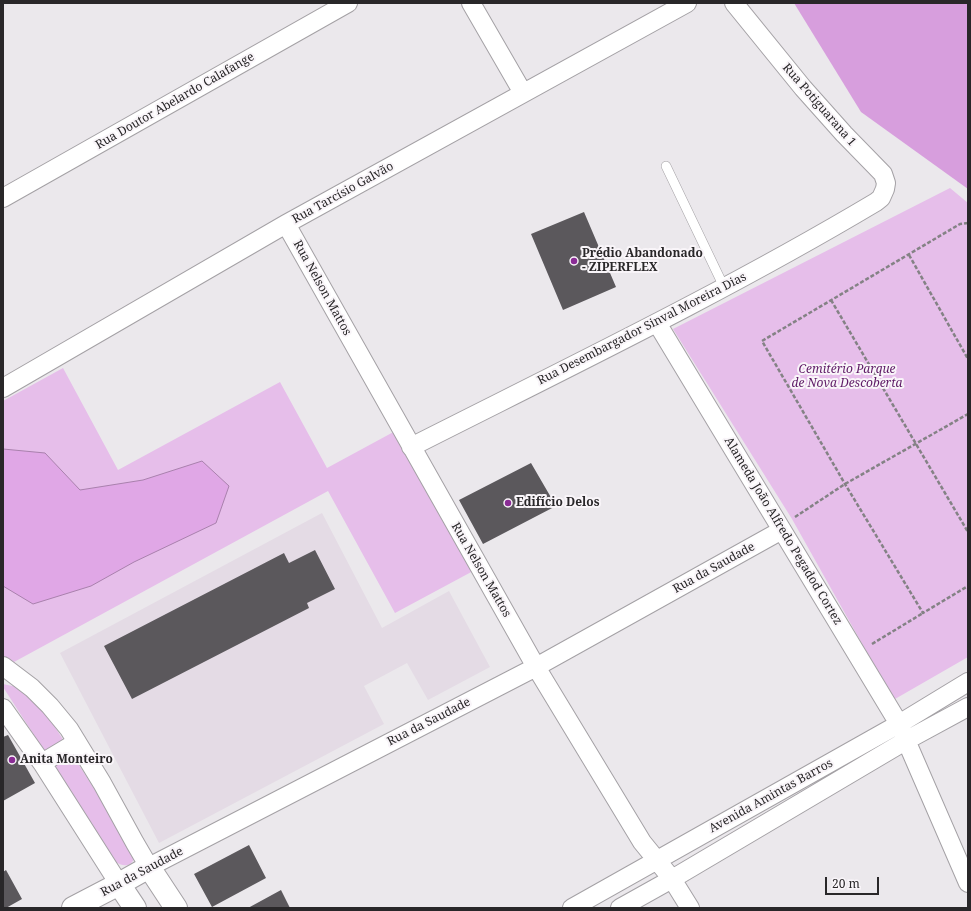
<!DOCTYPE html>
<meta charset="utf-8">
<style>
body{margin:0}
#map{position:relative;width:971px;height:911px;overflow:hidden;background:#ebe8ec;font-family:"Noto Serif",serif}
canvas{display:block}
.frame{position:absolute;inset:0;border:4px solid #292729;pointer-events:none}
.scale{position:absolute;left:825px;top:877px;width:54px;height:18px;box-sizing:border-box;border:2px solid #292729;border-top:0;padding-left:5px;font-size:12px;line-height:14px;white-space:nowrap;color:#292729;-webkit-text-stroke:3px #f9f5f9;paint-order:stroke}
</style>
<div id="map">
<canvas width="971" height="911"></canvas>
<div class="frame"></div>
<div class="scale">20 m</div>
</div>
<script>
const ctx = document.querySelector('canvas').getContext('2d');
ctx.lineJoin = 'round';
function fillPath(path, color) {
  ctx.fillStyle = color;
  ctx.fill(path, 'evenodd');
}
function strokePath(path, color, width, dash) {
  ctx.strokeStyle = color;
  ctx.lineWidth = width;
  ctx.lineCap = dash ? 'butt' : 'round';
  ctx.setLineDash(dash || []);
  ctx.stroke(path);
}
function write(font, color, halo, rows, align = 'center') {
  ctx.font = font + ' "Noto Serif",serif';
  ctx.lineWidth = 4;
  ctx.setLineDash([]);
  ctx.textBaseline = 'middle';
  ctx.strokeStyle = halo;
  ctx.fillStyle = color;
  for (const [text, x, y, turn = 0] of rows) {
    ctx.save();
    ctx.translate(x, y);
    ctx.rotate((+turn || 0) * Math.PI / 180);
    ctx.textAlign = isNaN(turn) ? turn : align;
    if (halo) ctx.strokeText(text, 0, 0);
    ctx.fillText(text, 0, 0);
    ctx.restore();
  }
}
const built = new Path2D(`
 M322 513 382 628 449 591 490 667 428 700 407 663 364 686 384 724 159 843 60 653Z`);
const green = new Path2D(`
 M950 188 968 203V657L895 699 865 649 792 519 673 329Z
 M63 368 118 470 280 382 327 468 399 429 475 570 395 613 328 491 14 662 3 658V401Z
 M3 684 17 687 43 708 134 852C136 866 124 869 115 861L3 687Z`);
const forest = new Path2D(`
 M794 3H968V189L861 112Z`);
const water = new Path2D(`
 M3 449 45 453 80 490 143 480 202 461 229 486 216 523 134 562 91 586 33 604 3 586Z`);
const building = new Path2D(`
 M584 212 616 287 563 310 531 234Z
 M531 463 556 506 483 544 459 500Z
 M315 550 335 589 307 603 309 608 132 699 104 646 284 553 289 563Z
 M8 735 35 783 3 801V737Z
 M249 845 266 878 212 907 194 874Z
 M6 870 22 899 6 908H3V872Z
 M281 890 290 908H248Z`);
const path = new Path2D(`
 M968 223 960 224 762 341 845 484 923 613 968 586
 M909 255 968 359
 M831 300 968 532
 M795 517 845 484 968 414
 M872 644 923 613`);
const lane = new Path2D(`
 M666 166 724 287`);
const street = new Path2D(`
 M471 3 523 93
 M3 198 348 3
 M286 224 536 667 642 842 672 879 690 908
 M657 323 899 724 968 883
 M3 388 286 224 687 3
 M411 447C567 368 725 292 876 202L881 198 885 189 886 183 883 174 844 134 803 88 734 3
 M3 666 32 688 50 706 69 729 102 783 135 843 149 867 536 667 782 530
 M3 708 42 763 119 884
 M42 763 77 742
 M572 908 899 724 968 682
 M620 908 672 879 907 740 968 707`);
const secondary = new Path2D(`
 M119 884 135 908
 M73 908 119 884 149 867 176 908`);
const markers = [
 [574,261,4,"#8a2c95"],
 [508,503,4,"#8a2c95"],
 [12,760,4,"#8a2c95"]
];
const streetNames = [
 ["Rua Doutor Abelardo Calafange",175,101,-30],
 ["Rua Potiguarana 1",819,105,49],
 ["Rua Tarcísio Galvão",343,193,-29],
 ["Rua Nelson Mattos",322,288,61],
 ["Rua Desembargador Sinval Moreira Dias",642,329,-27],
 ["Alameda João Alfredo Pegadod Cortez",783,531,59],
 ["Rua da Saudade",714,568,-29],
 ["Rua Nelson Mattos",481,570,60],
 ["Rua da Saudade",429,722,-27],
 ["Avenida Amintas Barros",771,796,-29],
 ["Rua da Saudade",142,872,-28]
];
const poiNames = [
 ["Prédio Abandonado",582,254],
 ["- ZIPERFLEX",582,268],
 ["Edifício Delos",516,503],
 ["Anita Monteiro",20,760]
];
const parkNames = [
 ["Cemitério Parque",847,370],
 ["de Nova Descoberta",847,384]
];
fillPath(built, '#e4dbe5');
fillPath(green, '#e6beea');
fillPath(forest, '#d79edd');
fillPath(water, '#e0a7e6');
strokePath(water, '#a981ad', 1);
fillPath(building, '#5b585c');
strokePath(lane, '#a4a1a5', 10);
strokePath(street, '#a4a1a5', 20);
strokePath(secondary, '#a4a1a5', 24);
strokePath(path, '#848285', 2.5, [4, 2]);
strokePath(lane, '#fff', 9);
strokePath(street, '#fff', 18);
strokePath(secondary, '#fff', 22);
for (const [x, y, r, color] of markers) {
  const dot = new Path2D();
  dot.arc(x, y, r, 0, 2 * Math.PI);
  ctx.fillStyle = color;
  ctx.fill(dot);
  strokePath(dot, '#f9f5f9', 1.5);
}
write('12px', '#292729', '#f9f5f9', streetNames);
write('bold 12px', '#292729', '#f9f5f9', poiNames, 'left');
write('italic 12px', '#5e1a66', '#f9f5f9', parkNames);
</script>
